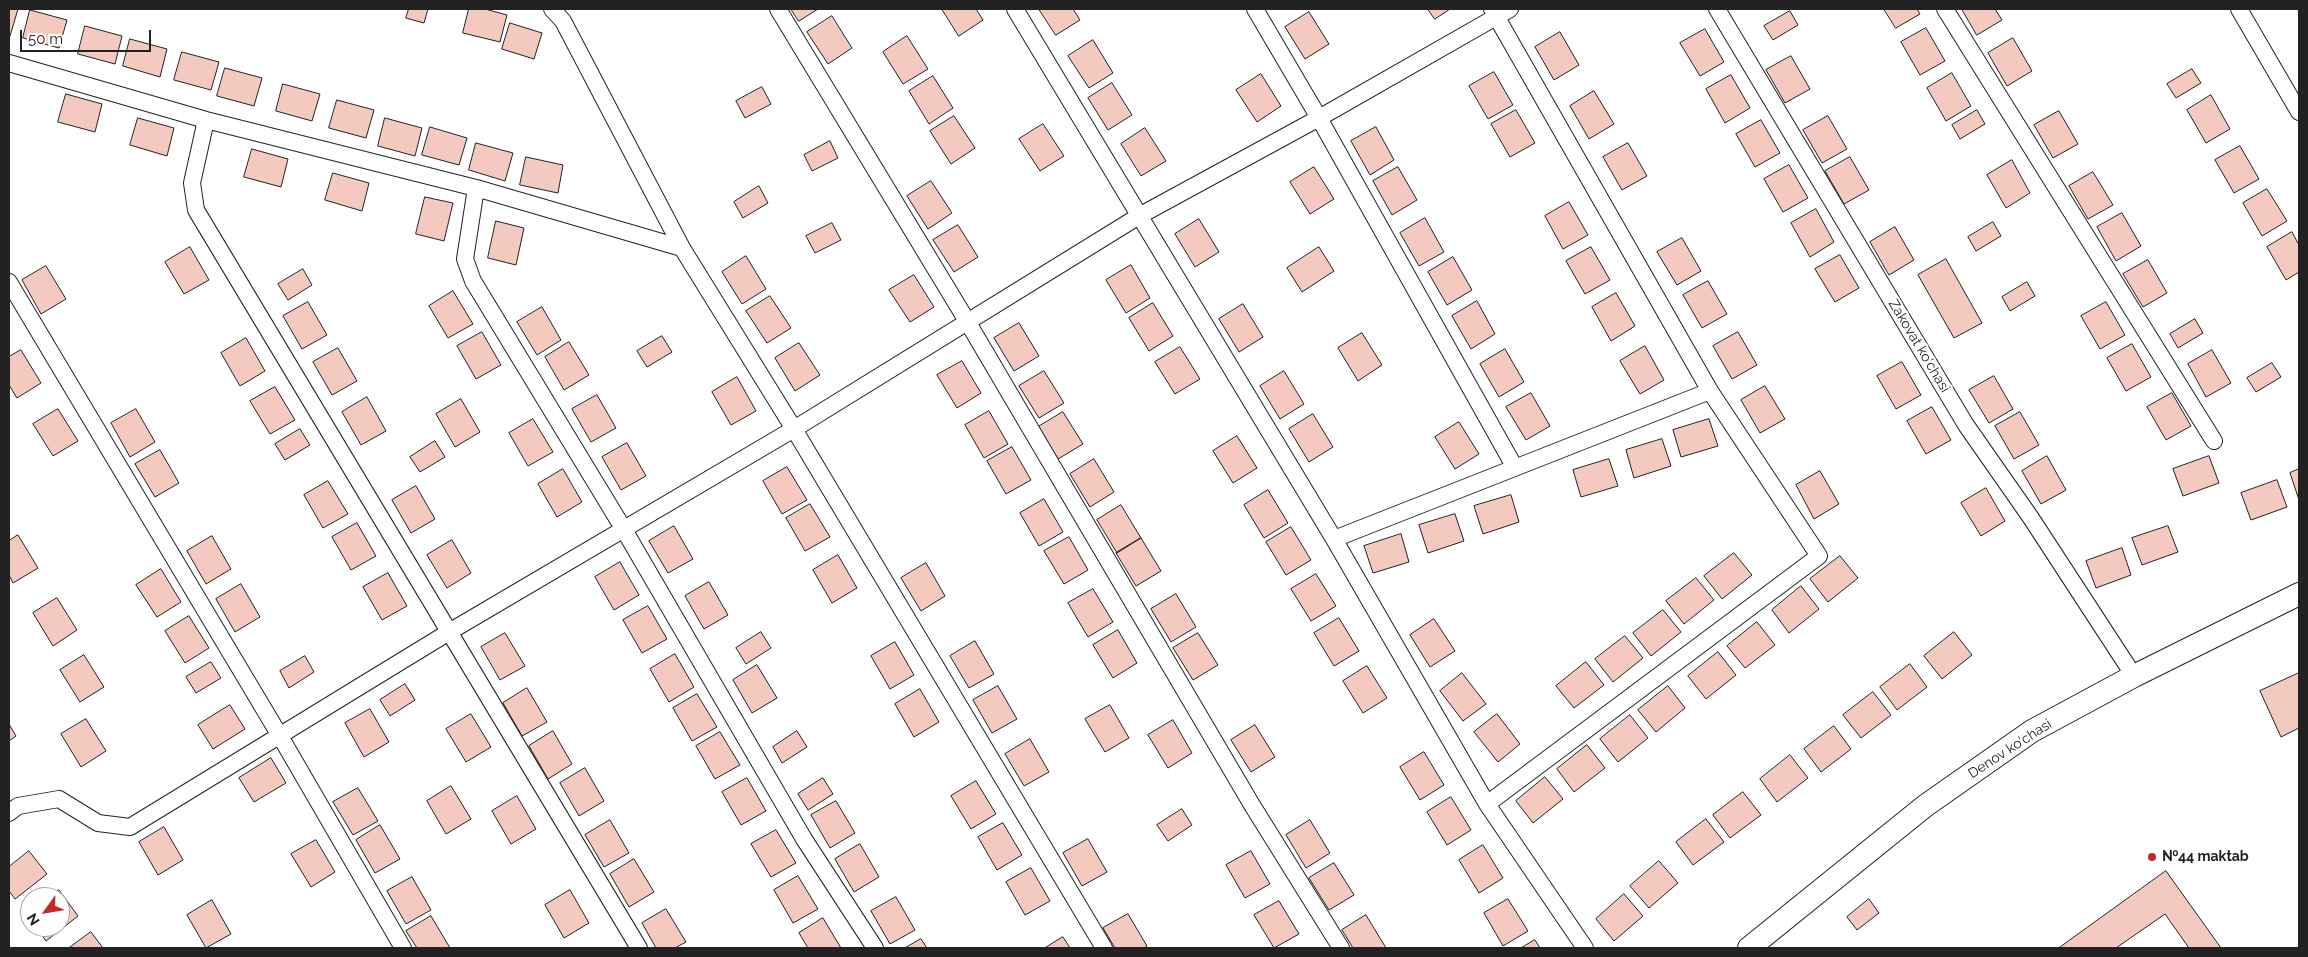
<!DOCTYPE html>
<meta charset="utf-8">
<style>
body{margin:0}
#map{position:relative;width:2308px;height:957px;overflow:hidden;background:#fff;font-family:Raleway,sans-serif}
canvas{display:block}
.frame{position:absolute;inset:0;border:10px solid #222;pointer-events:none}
.north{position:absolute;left:20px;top:887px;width:50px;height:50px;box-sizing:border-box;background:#fff;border:1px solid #a7a7a7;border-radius:50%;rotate:238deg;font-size:14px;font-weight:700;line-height:20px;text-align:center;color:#222}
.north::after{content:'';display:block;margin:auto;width:18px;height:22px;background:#c62828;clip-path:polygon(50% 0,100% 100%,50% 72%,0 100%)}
.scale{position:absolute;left:20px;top:30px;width:131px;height:22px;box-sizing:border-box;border:2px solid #222;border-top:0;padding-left:6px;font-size:15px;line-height:18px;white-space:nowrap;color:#222;-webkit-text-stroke:4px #fff;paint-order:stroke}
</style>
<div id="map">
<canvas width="2308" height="957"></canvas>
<div class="frame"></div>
<div class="north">N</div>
<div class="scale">50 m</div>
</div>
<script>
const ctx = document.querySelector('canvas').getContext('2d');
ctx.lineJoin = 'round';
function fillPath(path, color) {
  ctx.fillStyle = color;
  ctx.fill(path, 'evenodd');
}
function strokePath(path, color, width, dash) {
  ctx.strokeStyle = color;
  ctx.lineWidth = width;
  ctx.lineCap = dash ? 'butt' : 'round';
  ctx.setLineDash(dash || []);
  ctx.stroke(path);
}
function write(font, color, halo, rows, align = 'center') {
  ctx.font = font + ' Raleway,sans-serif';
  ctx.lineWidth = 4;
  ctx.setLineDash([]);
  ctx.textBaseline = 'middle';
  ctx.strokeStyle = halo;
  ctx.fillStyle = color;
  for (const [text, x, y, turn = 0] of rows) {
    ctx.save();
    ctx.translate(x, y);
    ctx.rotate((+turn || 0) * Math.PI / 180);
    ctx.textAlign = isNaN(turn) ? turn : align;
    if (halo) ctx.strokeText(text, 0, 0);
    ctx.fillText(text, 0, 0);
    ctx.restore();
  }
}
const building = new Path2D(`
 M9 9H18L10 36H9Z
 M409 9H428L424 23 406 18Z
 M469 9H485L507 15 500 42 463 33Z
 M791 9H818L799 21Z
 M942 9H976L983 20 959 36Z
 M1039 9H1073L1080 20 1056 35Z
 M1428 9H1450L1435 19Z
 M1884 9H1917L1920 14 1896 28Z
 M1962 9H1995L2002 20 1977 35Z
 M30 10 67 20 59 48 23 38Z
 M1790 11 1798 25 1773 40 1764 26Z
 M1309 12 1329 44 1305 59 1285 27Z
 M832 16 852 48 828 64 807 32Z
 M510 23 542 33 534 59 502 49Z
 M85 26 122 36 115 64 78 54Z
 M1926 28 1945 61 1920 75 1901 42Z
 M1705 29 1724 62 1700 76 1680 43Z
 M1560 32 1579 65 1554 80 1535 47Z
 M907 36 928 69 903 84 883 52Z
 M2013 38 2032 71 2007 86 1988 53Z
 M130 39 167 49 160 77 123 66Z
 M1093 40 1113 73 1089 88 1068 56Z
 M182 52 219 62 211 90 174 80Z
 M1791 56 1810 89 1785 103 1766 70Z
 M225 68 262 78 254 106 217 96Z
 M2192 69 2201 83 2176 98 2167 84Z
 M1494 72 1513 105 1488 119 1469 86Z
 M1952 73 1971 106 1946 121 1927 88Z
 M1261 74 1281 106 1257 122 1236 90Z
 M1731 75 1750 108 1725 123 1706 89Z
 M933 76 953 108 929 124 909 91Z
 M1112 83 1132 115 1108 130 1088 98Z
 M283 84 320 94 312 121 276 111Z
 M762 87 771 104 745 118 736 101Z
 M1594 91 1614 124 1589 139 1570 106Z
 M66 94 102 104 95 132 58 122Z
 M2211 95 2230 129 2206 143 2187 110Z
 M337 100 374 110 366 138 329 128Z
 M1516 110 1535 143 1510 157 1491 124Z
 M1977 110 1985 124 1960 139 1952 125Z
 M2059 111 2078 144 2053 158 2034 125Z
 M954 116 975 148 951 164 930 131Z
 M1828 116 1847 149 1822 163 1803 130Z
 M138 118 174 128 167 156 130 145Z
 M385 118 422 128 415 156 378 146Z
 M1761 120 1780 153 1755 167 1736 134Z
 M1043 124 1064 156 1040 171 1019 139Z
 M430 127 467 138 459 165 422 155Z
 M1376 127 1394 160 1370 175 1351 141Z
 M1145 128 1166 161 1141 176 1121 144Z
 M830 141 838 158 812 171 804 155Z
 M476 143 513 153 505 181 469 170Z
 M1628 143 1647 176 1622 190 1603 157Z
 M2240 146 2259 179 2234 193 2215 160Z
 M252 149 288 159 281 187 244 177Z
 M526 157 563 165 558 193 520 185Z
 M1850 157 1869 190 1844 204 1825 171Z
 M2012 160 2030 193 2006 208 1987 175Z
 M1789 165 1808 198 1783 212 1764 179Z
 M1314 167 1334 199 1310 214 1290 182Z
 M1398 167 1417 200 1392 215 1373 181Z
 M2093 172 2113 205 2088 219 2069 186Z
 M333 173 369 183 362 211 325 200Z
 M931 181 952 213 928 229 907 196Z
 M759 186 768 203 743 218 734 202Z
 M2267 189 2287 221 2262 236 2243 203Z
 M425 197 453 203 444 241 416 234Z
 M1569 202 1588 235 1563 249 1545 216Z
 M1816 209 1834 242 1810 257 1791 223Z
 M2122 213 2141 246 2116 261 2097 227Z
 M1425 218 1444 252 1419 266 1400 233Z
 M1199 219 1219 252 1195 267 1175 234Z
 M496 221 524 228 516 265 488 258Z
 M1993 222 2001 236 1976 251 1968 237Z
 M832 223 841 240 815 253 806 236Z
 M958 225 978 257 954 272 933 240Z
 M1895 227 1914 260 1889 275 1870 242Z
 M2292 232 2299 245V272L2286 280 2267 247Z
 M1682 238 1701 271 1677 285 1657 252Z
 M190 247 209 280 184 294 165 262Z
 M1319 247 1334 271 1302 292 1287 268Z
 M1591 247 1610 280 1585 294 1566 261Z
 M1840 255 1859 288 1835 302 1815 269Z
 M746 256 766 289 742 304 722 272Z
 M1453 257 1472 290 1447 305 1428 272Z
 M1946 259 1982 323 1954 338 1918 275Z
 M2148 260 2167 293 2143 307 2123 274Z
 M1131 265 1150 298 1126 313 1106 280Z
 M46 266 66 299 41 314 22 280Z
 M303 269 312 285 288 300 278 284Z
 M914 275 934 307 910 322 889 290Z
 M1708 281 1727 314 1702 328 1683 295Z
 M2027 282 2035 296 2010 311 2002 297Z
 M453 291 473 324 448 338 429 306Z
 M1616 293 1635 326 1611 341 1592 307Z
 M770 296 791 328 767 343 746 311Z
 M1477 301 1495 334 1471 349 1452 316Z
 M308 302 327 335 302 349 283 316Z
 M2106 302 2125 335 2100 349 2081 316Z
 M1153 303 1173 336 1149 351 1129 318Z
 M1243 304 1263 337 1239 352 1219 319Z
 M542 307 561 340 537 355 517 322Z
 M2195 319 2203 333 2178 348 2170 334Z
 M1019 323 1039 356 1014 371 994 338Z
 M482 332 501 365 476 379 457 346Z
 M1738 332 1757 365 1732 379 1713 346Z
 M1362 333 1382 365 1358 381 1338 348Z
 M662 336 672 352 647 367 637 351Z
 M246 338 265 371 240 386 221 353Z
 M569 342 589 375 564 390 545 357Z
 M799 343 820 375 795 391 775 358Z
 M2132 344 2151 377 2126 391 2107 358Z
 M1645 346 1664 380 1640 394 1620 361Z
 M1180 347 1200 379 1175 394 1155 362Z
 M338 348 357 381 332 395 313 362Z
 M1505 349 1524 382 1499 397 1480 364Z
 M21 350 41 383 17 398 9 385V357Z
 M2212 350 2231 383 2206 397 2188 364Z
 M962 361 981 393 957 408 937 375Z
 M1902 362 1921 395 1896 409 1877 376Z
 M2272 363 2281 377 2256 392 2247 378Z
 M1044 371 1064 403 1039 418 1019 386Z
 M1284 371 1304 404 1280 419 1260 386Z
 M1994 376 2013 409 1989 423 1969 390Z
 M737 377 756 411 731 425 712 392Z
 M1765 386 1785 419 1760 433 1741 400Z
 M275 387 295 420 270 434 250 401Z
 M1531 393 1550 426 1526 440 1506 407Z
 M2172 393 2191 426 2166 440 2147 407Z
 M597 395 616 428 591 442 572 409Z
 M367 397 386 431 361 445 342 412Z
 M461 399 480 432 455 447 436 414Z
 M1932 407 1951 440 1926 454 1907 421Z
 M58 409 78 441 53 456 33 424Z
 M136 409 155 442 130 457 111 423Z
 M989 411 1008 444 984 458 965 425Z
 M1063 412 1083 444 1058 459 1038 427Z
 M2020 412 2039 445 2014 459 1995 426Z
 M1313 414 1333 447 1309 462 1289 429Z
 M533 419 553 452 528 466 509 433Z
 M1709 419 1718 446 1681 457 1673 430Z
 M1459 422 1479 454 1455 469 1435 437Z
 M300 429 310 445 285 460 275 444Z
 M1237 436 1257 468 1233 483 1213 451Z
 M1662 439 1671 466 1634 478 1626 450Z
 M435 441 445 457 420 472 410 457Z
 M627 443 646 476 621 490 602 457Z
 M1012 447 1031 480 1006 494 987 461Z
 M160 450 179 483 155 497 135 464Z
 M2047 456 2066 490 2041 504 2022 471Z
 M2209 456 2219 483 2183 496 2173 469Z
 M1094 459 1114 492 1090 507 1070 474Z
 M1609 459 1618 486 1581 497 1573 470Z
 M787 467 807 500 782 514 763 481Z
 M563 469 582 502 557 517 538 484Z
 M2299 469V500L2290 473Z
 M1820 471 1839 504 1814 519 1796 485Z
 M2277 480 2287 507 2251 520 2241 493Z
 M328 481 348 514 323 528 304 495Z
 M416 486 435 519 411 533 392 500Z
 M1986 488 2005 521 1981 536 1961 503Z
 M1268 490 1288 523 1264 538 1244 505Z
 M1511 495 1519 522 1483 534 1474 506Z
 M1044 499 1063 532 1039 546 1020 513Z
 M810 504 830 537 805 551 786 518Z
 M1121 505 1141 538 1117 553 1097 520Z
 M1455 514 1464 541 1428 553 1419 525Z
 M357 523 376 556 351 570 332 537Z
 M674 526 693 559 668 573 649 541Z
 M2168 526 2178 552 2142 565 2132 538Z
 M1291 527 1311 560 1286 575 1266 542Z
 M1401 534 1409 562 1373 573 1364 546Z
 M18 535 38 568 13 583 9 575V541Z
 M212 536 231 569 206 584 187 551Z
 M1069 537 1088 570 1064 584 1044 551Z
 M1141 538 1161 571 1136 586 1116 553Z
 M452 540 471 573 447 588 427 555Z
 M2122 548 2131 575 2096 588 2086 561Z
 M1734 553 1752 575 1722 599 1704 576Z
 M838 555 857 588 832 603 813 570Z
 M1840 556 1858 578 1828 602 1810 579Z
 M620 562 639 595 614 610 595 577Z
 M926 563 945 596 921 611 901 578Z
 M161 569 181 602 157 617 136 585Z
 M388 573 407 606 382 620 363 587Z
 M1316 574 1336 606 1311 621 1291 589Z
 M1696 578 1714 600 1684 624 1666 601Z
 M709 582 728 615 704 629 685 596Z
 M241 584 260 617 235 632 216 599Z
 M1801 586 1819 609 1789 633 1772 610Z
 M1093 589 1113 622 1088 637 1068 603Z
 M1176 594 1196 627 1171 642 1151 609Z
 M57 598 77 630 53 646 33 613Z
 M648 606 667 639 642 653 623 620Z
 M1663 610 1681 632 1651 656 1633 633Z
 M189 616 209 648 185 663 165 631Z
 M1339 618 1359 651 1334 666 1314 633Z
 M1434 619 1455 651 1430 667 1410 635Z
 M1757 622 1775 645 1745 668 1727 646Z
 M1118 630 1137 663 1113 678 1093 645Z
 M761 632 771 648 746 664 736 648Z
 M1954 632 1972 655 1942 679 1924 656Z
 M505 633 525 666 500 680 481 647Z
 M1198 633 1218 665 1193 680 1173 648Z
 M1625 636 1643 658 1613 682 1595 659Z
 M975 641 994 674 969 688 950 656Z
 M895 642 914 675 890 689 871 656Z
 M1718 652 1736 675 1706 699 1688 676Z
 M675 654 694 687 669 702 650 669Z
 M84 655 104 687 80 702 60 670Z
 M305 656 314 672 289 688 280 671Z
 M211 662 221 678 196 693 186 677Z
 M1586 662 1604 685 1574 708 1556 686Z
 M1910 664 1927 687 1897 710 1880 687Z
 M757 665 777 698 752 713 733 680Z
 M1367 666 1387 698 1363 713 1343 681Z
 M1462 673 1486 704 1463 721 1440 691Z
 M2299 673V728L2281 737 2260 691Z
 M405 684 415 700 390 716 380 700Z
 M998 686 1017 719 992 733 973 700Z
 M1668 686 1685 708 1656 732 1638 710Z
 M527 688 547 722 522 736 503 703Z
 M920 689 939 722 914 737 895 704Z
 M1873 692 1891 715 1861 738 1843 715Z
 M697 694 717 727 692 741 673 708Z
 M230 705 245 729 213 749 198 725Z
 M1110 705 1129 738 1105 752 1085 719Z
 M370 709 389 742 364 757 345 723Z
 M471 714 491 747 466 762 446 729Z
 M1497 714 1520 744 1498 762 1474 732Z
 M1630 715 1648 738 1618 762 1600 739Z
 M86 719 106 751 81 767 61 734Z
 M1173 720 1192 753 1168 768 1148 735Z
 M9 724 16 736 9 741Z
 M1255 725 1275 757 1251 772 1231 740Z
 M1834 726 1851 749 1821 772 1804 749Z
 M553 731 572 764 548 779 529 746Z
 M797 731 807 747 782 763 773 747Z
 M720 732 740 765 715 779 696 746Z
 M1030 739 1049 772 1024 786 1005 754Z
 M1587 745 1605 768 1574 792 1557 769Z
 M1424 752 1444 785 1420 800 1400 767Z
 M1790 755 1808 778 1777 802 1760 779Z
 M271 758 286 783 254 802 239 778Z
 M585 768 604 801 579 816 560 783Z
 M1545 777 1563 799 1533 823 1516 801Z
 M747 778 766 811 741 825 722 792Z
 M823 778 833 794 808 810 798 794Z
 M976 781 996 814 971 829 951 796Z
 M451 786 471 819 446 834 427 801Z
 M358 788 378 821 353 835 333 802Z
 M1743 792 1761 815 1730 838 1713 815Z
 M517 796 536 829 511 844 492 811Z
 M1451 797 1471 830 1447 845 1427 812Z
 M836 801 855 833 830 848 811 815Z
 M1182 809 1192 825 1168 841 1157 825Z
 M1706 819 1724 842 1693 865 1676 842Z
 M610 820 629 853 604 867 585 835Z
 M1310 820 1330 853 1306 868 1286 835Z
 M1003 823 1022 855 997 870 978 837Z
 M380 825 400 859 375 873 356 840Z
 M164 827 183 860 158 875 139 842Z
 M776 830 796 863 771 877 751 844Z
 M1088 839 1107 872 1082 886 1063 853Z
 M316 840 335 872 311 887 291 854Z
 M860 844 879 877 854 892 835 859Z
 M1483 845 1503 878 1479 893 1459 860Z
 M29 851 47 874 15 899 9 891V867Z
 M1251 851 1270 884 1245 898 1226 865Z
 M634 859 654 892 629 907 610 874Z
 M1659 861 1678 883 1649 908 1630 886Z
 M1334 863 1354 895 1329 910 1309 878Z
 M1031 868 1050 901 1025 915 1006 882Z
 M2166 871 2221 948H2189L2165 914 2116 948H2059Z
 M798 876 818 909 793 923 774 890Z
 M412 877 431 910 406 924 387 891Z
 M59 890 78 916 46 941 36 927H60V897H50Z
 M570 890 589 923 564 938 545 905Z
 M1624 894 1643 916 1614 941 1596 919Z
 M896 897 915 930 890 944 871 911Z
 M1508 899 1528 931 1503 946 1484 913Z
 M1869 899 1879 913 1857 930 1847 917Z
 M212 900 231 934 206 948 187 915Z
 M1279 901 1299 934 1274 948 1254 915Z
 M666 909 686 942 675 948H656L642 923Z
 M1128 914 1147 946 1144 948H1115L1103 928Z
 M1366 915 1386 948H1353L1342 930Z
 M431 916 450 948H417L406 931Z
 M823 918 841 948H808L799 933Z
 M91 932 103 948H69Z
 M1063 937 1070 948H1045Z
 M921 939 927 948H905Z
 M1535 940 1540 948H1521Z`);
const street = new Path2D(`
 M552 9 563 21 682 248 794 429 1104 948
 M778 9 967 321 1252 805 1341 948
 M1015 9 1334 539 1487 804 1585 948
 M1255 9 1319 118 1514 466
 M1717 9 1966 425 2031 518 2134 676
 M1945 9 2214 441
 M2239 9 2299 112
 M9 63 206 120 476 188 682 248
 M206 120 192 183 196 210 639 948
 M476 188 465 259 473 281 623 528 804 839 875 948
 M9 282 280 736 403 948
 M1334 539 1710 391
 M1487 804 1819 556 1710 391 1492 9
 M9 813 18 806 59 799 98 823 130 827 449 632 794 429 1139 216 1319 118 1510 9`);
const secondary = new Path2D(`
 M1749 948 1925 806 2032 731 2134 676 2299 594`);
const markers = [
 [2152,857,5,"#c62828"]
];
const streetNames = [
 ["Zakovat ko'chasi",1919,346,59],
 ["Denov ko'chasi",2010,749,-33]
];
const poiNames = [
 ["№44 maktab",2162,857]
];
fillPath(building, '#f3c9c0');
strokePath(building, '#222', 1);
strokePath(street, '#222', 18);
strokePath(secondary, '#222', 24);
strokePath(street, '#fff', 16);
strokePath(secondary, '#fff', 22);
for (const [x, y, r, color] of markers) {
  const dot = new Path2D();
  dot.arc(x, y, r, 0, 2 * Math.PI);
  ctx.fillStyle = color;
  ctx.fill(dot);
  strokePath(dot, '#fff', 2);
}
write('14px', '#222', '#fff', streetNames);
write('bold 14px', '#222', '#fff', poiNames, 'left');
</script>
